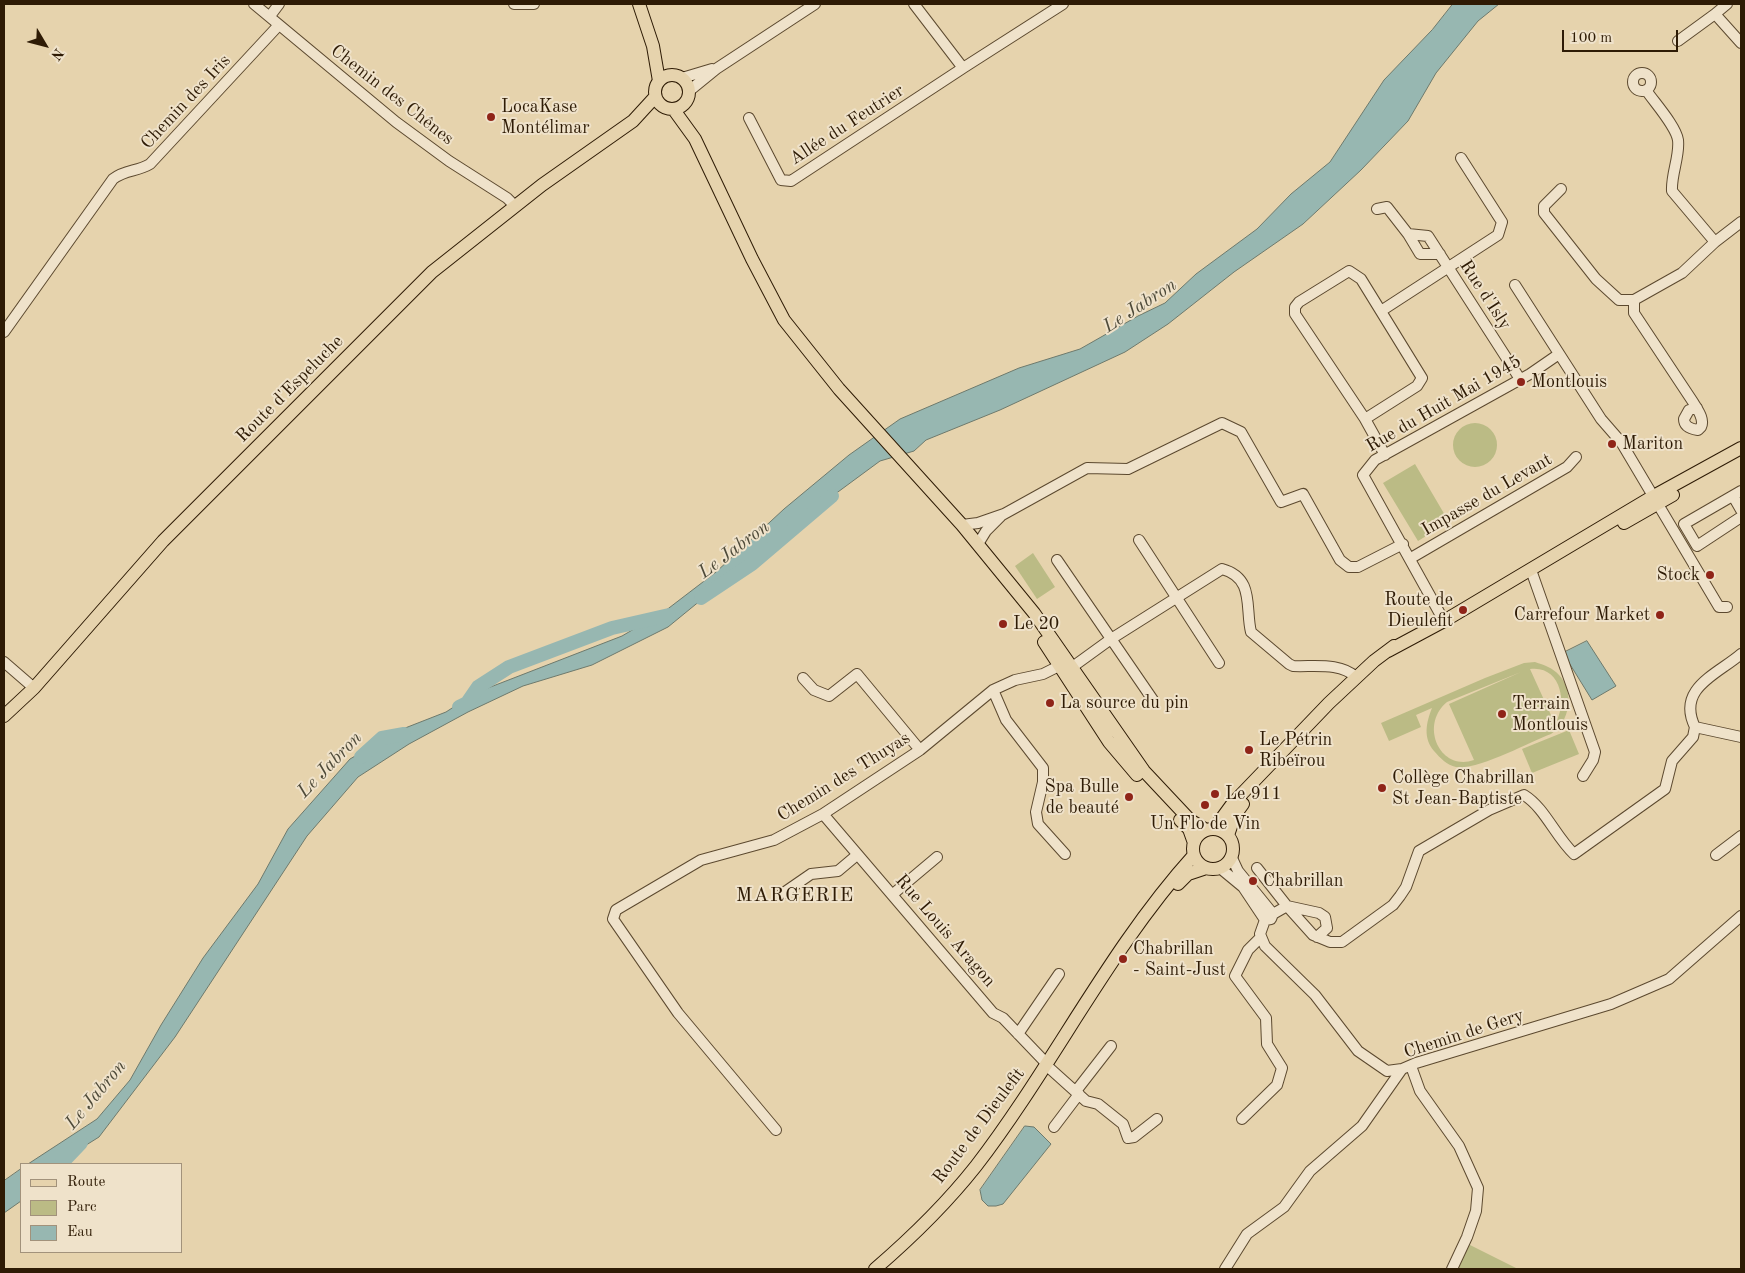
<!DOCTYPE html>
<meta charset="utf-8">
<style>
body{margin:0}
#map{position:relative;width:1745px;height:1273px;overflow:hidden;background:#e6d3ad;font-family:"Old Standard TT",serif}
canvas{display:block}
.frame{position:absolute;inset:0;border:5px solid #2e1b05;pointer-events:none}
.legend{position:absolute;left:20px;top:1163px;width:162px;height:90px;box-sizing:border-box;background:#efe2ca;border:1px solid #a2927b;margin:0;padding:6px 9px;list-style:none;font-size:15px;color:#2e1b05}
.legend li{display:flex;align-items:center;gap:10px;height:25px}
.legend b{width:25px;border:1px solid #a2927b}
.north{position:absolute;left:20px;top:20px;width:50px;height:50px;-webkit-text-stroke:4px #efe2ca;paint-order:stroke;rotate:127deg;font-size:14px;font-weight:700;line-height:20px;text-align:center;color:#2e1b05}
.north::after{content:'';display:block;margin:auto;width:18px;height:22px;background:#2e1b05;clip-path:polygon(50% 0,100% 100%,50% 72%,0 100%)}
.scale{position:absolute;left:1562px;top:30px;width:116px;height:22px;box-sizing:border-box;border:2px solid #2e1b05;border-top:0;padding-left:6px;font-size:15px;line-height:18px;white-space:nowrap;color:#2e1b05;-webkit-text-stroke:4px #efe2ca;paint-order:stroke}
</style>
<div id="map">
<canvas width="1745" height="1273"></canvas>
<div class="frame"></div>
<ul class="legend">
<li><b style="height:6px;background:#e6d3ad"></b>Route</li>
<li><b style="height:14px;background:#bbbb85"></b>Parc</li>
<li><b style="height:14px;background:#97b7b1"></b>Eau</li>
</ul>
<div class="north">N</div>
<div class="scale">100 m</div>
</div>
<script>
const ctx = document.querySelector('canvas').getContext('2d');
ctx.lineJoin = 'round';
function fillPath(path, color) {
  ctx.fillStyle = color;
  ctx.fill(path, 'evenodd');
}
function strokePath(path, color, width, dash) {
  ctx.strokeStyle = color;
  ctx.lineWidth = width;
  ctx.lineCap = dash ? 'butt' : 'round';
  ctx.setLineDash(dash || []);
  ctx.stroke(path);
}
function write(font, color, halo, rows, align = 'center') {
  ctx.font = font + ' "Old Standard TT",serif';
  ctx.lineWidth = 4;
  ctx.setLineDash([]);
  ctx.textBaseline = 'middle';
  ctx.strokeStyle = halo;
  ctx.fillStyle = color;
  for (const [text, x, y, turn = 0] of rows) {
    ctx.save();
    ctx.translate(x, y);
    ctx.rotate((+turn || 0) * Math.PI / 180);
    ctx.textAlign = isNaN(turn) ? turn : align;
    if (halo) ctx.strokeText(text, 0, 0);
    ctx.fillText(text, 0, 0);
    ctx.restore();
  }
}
const green = new Path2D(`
 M1453 445a22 22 0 1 1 44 0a22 22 0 1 1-44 0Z
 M1415 464 1449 522 1418 541 1383 483Z
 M1033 553 1055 587 1037 599 1015 566Z
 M1535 662C1544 665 1553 668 1559 675 1575 692 1570 722 1551 734 1530 742 1476 771 1456 767 1447 765 1440 758 1434 751 1423 738 1426 723 1432 708L1416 715 1421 727 1389 741 1381 723 1485 678 1524 663ZM1530 669C1561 665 1568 703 1555 724ZM1521 672 1449 704 1474 760C1440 772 1419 725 1447 702Z
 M1569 730 1579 754 1532 773 1522 749Z
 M1464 1242 1518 1269H1450Z`);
const water = new Path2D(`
 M1453 4H1499L1478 21 1436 73 1408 121 1361 170 1303 224 1234 272 1168 324 1125 352 1000 410 926 440 914 451 880 461 789 528 668 627 592 665 523 686 468 712 409 744 358 777 307 836 175 1037 99 1137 56 1164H28L97 1119 130 1080 161 1025 203 958 258 884 288 829 350 759 400 730 446 712 475 693 622 636 665 611 716 572 784 509 849 455 900 419 1019 368 1080 349 1138 316 1165 303 1196 274 1257 229 1291 194 1330 162 1384 80 1432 30Z
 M1587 641 1616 686 1592 700 1563 653Z
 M1025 1126 1034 1127 1051 1144 1003 1204 996 1206H988L982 1200 980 1190Z
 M21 1169V1201L4 1213V1181Z`);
const river = new Path2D(`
 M701 598 752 564 832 496
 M459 707 467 703 478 687 509 667 612 628 669 615
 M361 757 382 738 404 734
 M61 1164 81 1143`);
const minor = new Path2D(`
 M254 4 396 122 449 161 507 198 515 206
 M514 4H534
 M914 4 963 68 1063 4
 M1727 4 1715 14 1741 43
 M270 16 279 4
 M1678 41 1715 14
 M1633 82a9 9 0 1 1 18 0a9 9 0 1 1-18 0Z
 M682 78 712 69
 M1646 90C1654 102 1676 126 1678 140 1680 156 1671 174 1672 191L1715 242
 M689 91 716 69 815 4
 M749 118 781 180 791 181 963 68
 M1561 189 1544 206V213L1596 279 1619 300H1634L1682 273 1715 242 1741 222
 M1377 209 1387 207 1408 234 1428 236 1520 379
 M1408 234 1420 254H1440
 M1349 271 1361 279 1422 378 1417 386 1365 419 1295 314V307L1299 302Z
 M1515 285 1601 419 1621 442 1719 607H1727
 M1634 300V313L1693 402C1697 409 1705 419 1701 427L1698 430C1691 429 1684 427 1684 419L1689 410 1697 408
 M1381 311 1498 235 1502 222 1461 158
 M4 332 113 179C126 169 137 172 150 164L278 26
 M1365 419 1385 455
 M1741 491 1684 524 1697 546 1741 517
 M1733 496 1741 510
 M962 525 978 523 1004 514 1087 468 1128 469 1222 423 1241 432 1281 502 1303 494 1340 560 1349 567H1358L1403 544
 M1139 540 1219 663
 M978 544 986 531 1001 516
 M1411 558 1567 467 1576 457
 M1057 560 1153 700
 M1531 570 1595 752 1593 760 1583 776
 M1444 621 1363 475 1375 460 1530 374 1559 354
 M1741 654C1718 674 1676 688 1695 727L1741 737
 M4 662 34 688
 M1071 668 1111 639 1222 569C1255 578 1245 608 1251 632L1289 664 1293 666C1314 667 1340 662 1356 677
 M803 678 814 690 829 696 857 674 920 750
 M993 690 1006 720 1043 768V782L1036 812 1038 824 1065 854
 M823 814 993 1013 1003 1018 1047 1064
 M1716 855 1741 836
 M1232 858 1238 871 1273 914
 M1220 868 1243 887 1265 920
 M1257 868 1287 906 1319 913 1325 917 1327 928 1317 937
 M782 894 811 874 838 871 857 855
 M893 894 937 857
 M1018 1034 1059 974
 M1046 1065 1086 1101 1098 1104 1123 1124 1128 1138 1134 1137 1157 1119
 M1411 1066 1420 1091 1459 1146 1478 1188 1476 1211 1467 1237 1452 1269
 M1402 1069 1387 1071 1358 1051 1315 995 1265 946 1260 934 1265 920 1271 919 1273 914 1287 906 1313 935 1330 942H1342L1393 905 1400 896 1406 887 1419 851 1489 810 1524 795C1545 808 1555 836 1574 854L1665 789 1672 761 1693 737 1695 727
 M1076 1091 1111 1046
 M1242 1119 1277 1085 1282 1068 1267 1044 1266 1018 1235 976 1248 950 1261 937
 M1054 1127 1079 1094
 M776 1130 678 1013 613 919 616 910 701 860 774 840 823 814 920 750 993 690 1015 680 1043 674 1063 664 1064 666
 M1225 1269 1247 1234 1284 1207 1310 1171 1362 1126 1402 1069 1416 1063 1611 1004 1669 979 1741 916`);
const major = new Path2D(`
 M639 4 653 46 659 81
 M655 92a17 17 0 1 1 34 0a17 17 0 1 1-34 0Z
 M674 110 695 139 752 259 784 320 839 389 962 525 1034 613 1144 771 1190 820 1206 830
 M1624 523 1673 495
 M1044 642 1109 742 1137 775
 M1388 651 1444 621 1652 497 1741 448
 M4 716 34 688 163 541 432 272 542 185 633 121 655 97
 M1180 820 1189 829 1194 843
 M1193 849a20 20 0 1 1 40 0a20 20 0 1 1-40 0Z
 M1214 829 1233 803 1329 703 1374 661 1394 646
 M1228 835 1235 815 1243 804
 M1178 884 1188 874 1206 868
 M875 1269C911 1238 946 1204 976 1166 1053 1066 1109 949 1194 855`);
const markers = [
 [491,117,5,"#8f2418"],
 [1521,382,5,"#8f2418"],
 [1612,444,5,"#8f2418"],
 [1710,575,5,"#8f2418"],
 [1463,610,5,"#8f2418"],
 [1660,615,5,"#8f2418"],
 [1003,624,5,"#8f2418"],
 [1050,703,5,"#8f2418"],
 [1502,714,5,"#8f2418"],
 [1249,750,5,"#8f2418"],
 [1382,788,5,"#8f2418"],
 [1215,794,5,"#8f2418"],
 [1129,797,5,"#8f2418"],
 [1205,805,5,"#8f2418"],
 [1253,881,5,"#8f2418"],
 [1123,959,5,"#8f2418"]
];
const streetNames = [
 ["Chemin des Chênes",392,95,38],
 ["Chemin des Iris",186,102,-47],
 ["Allée du Feutrier",847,125,-33],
 ["Rue d'Isly",1485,295,57],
 ["Route d'Espeluche",290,389,-45],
 ["Rue du Huit Mai 1945",1444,404,-30],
 ["Impasse du Levant",1487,495,-30],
 ["Chemin des Thuyas",844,777,-32],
 ["Rue Louis Aragon",945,931,49],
 ["Chemin de Gery",1464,1034,-18],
 ["Route de Dieulefit",979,1126,-53]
];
const poiNames = [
 ["LocaKase",501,107],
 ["Montélimar",501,128],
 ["Montlouis",1531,382],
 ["Mariton",1622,444],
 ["Stock",1700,575,"right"],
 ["Route de",1453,600,"right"],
 ["Dieulefit",1453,621,"right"],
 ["Carrefour Market",1650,615,"right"],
 ["Le 20",1013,624],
 ["La source du pin",1060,703],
 ["Terrain",1512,704],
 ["Montlouis",1512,725],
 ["Le Pétrin",1259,740],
 ["Ribeïrou",1259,761],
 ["Collège Chabrillan",1392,778],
 ["St Jean-Baptiste",1392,799],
 ["Spa Bulle",1119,787,"right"],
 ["de beauté",1119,808,"right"],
 ["Le 911",1225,794],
 ["Un Flo de Vin",1205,824,"center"],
 ["Chabrillan",1263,881],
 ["Chabrillan",1133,949],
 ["- Saint-Just",1133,970]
];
const waterNames = [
 ["Le Jabron",1140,306,-33],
 ["Le Jabron",734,550,-37],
 ["Le Jabron",330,765,-46],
 ["Le Jabron",96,1095,-50]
];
const quarterNames = [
 ["MARGERIE",795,896]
];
fillPath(green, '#bbbb85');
fillPath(water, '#97b7b1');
strokePath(water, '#6d796c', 1);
strokePath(river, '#97b7b1', 14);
strokePath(minor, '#5c492f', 12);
strokePath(major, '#2e1b05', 14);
strokePath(minor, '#efe2ca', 10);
strokePath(major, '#e6d3ad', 12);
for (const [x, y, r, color] of markers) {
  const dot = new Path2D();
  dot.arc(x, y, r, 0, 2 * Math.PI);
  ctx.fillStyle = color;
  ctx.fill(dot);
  strokePath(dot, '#efe2ca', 2);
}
write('18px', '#2e1b05', '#efe2ca', streetNames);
write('18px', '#2e1b05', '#efe2ca', poiNames, 'left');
write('italic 19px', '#4e4a39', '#efe2ca', waterNames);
ctx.letterSpacing = '1px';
write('20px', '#2e1b05', '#efe2ca', quarterNames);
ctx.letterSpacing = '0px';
</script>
